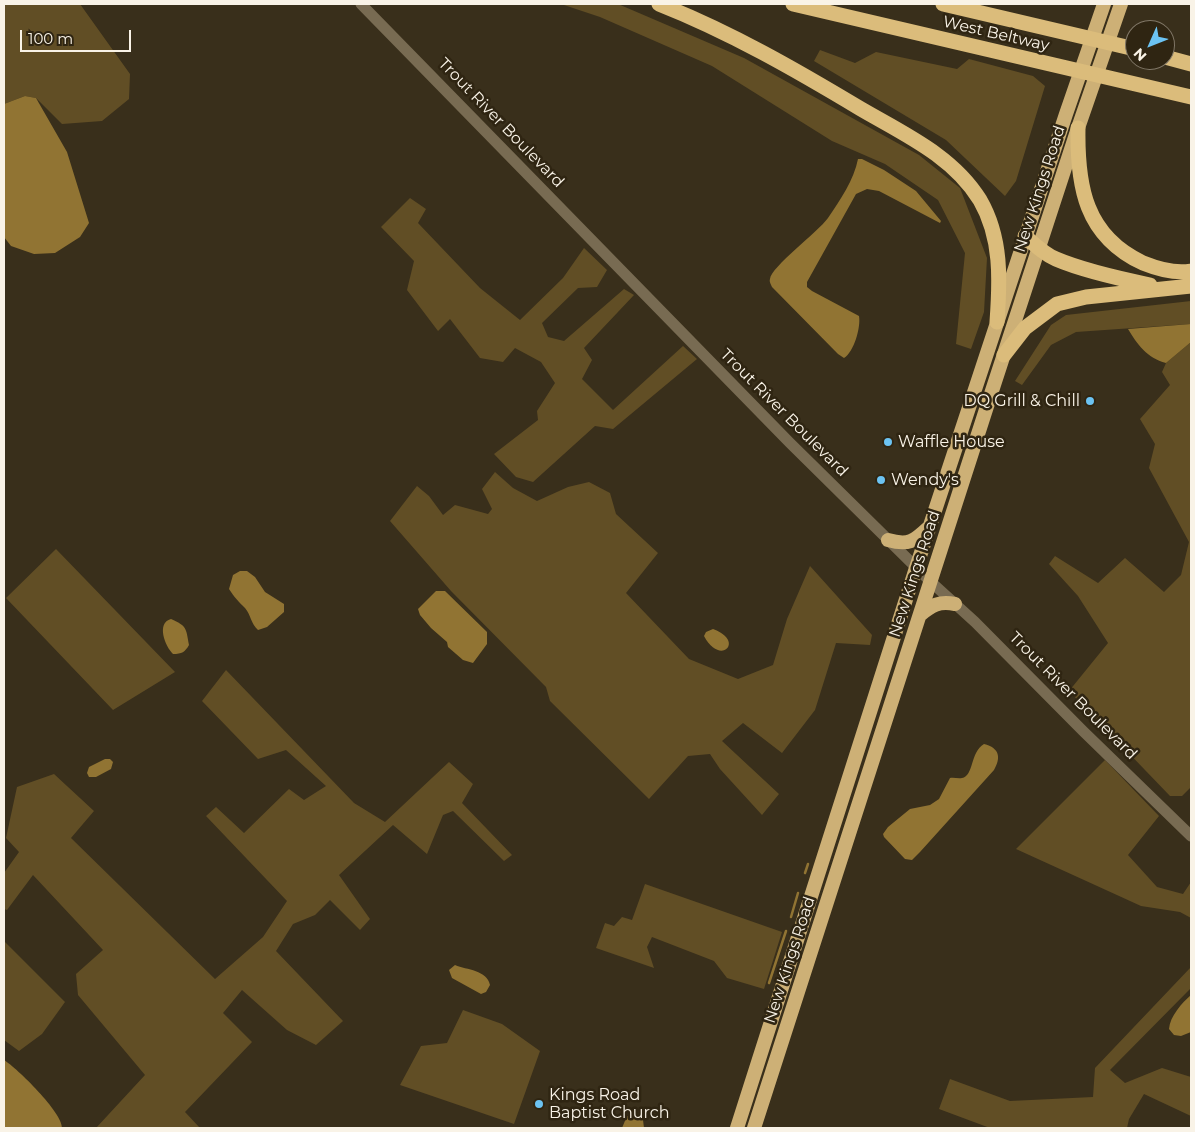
<!DOCTYPE html>
<style>
body{margin:0}
#map{position:relative;width:1195px;height:1132px;overflow:hidden;background:#392f1b;font-family:Montserrat,sans-serif}
canvas{display:block}
.frame{position:absolute;inset:0;border:5px solid #f9f3e7;pointer-events:none}
.north{position:absolute;left:1125px;top:20px;width:50px;height:50px;box-sizing:border-box;background:#2f2512;border:1px solid #807767;border-radius:50%;rotate:226deg;font-size:14px;font-weight:700;line-height:20px;text-align:center;color:#f9f3e7}
.north::after{content:'';display:block;margin:auto;width:18px;height:22px;background:#6cc3f2;clip-path:polygon(50% 0,100% 100%,50% 72%,0 100%)}
.scale{position:absolute;left:20px;top:30px;width:111px;height:22px;box-sizing:border-box;border:2px solid #f9f3e7;border-top:0;padding-left:6px;font-size:15px;line-height:18px;white-space:nowrap;color:#f9f3e7;-webkit-text-stroke:4px #2f2512;paint-order:stroke}
</style>
<div id="map">
<canvas width="1195" height="1132"></canvas>
<div class="frame"></div>
<div class="north">N</div>
<div class="scale">100 m</div>
</div>
<script>
const ctx = document.querySelector('canvas').getContext('2d');
ctx.lineJoin = 'round';
function fillPath(path, color) {
  ctx.fillStyle = color;
  ctx.fill(path, 'evenodd');
}
function strokePath(path, color, width, dash) {
  ctx.strokeStyle = color;
  ctx.lineWidth = width;
  ctx.lineCap = dash ? 'butt' : 'round';
  ctx.setLineDash(dash || []);
  ctx.stroke(path);
}
function write(font, color, halo, rows, align = 'center') {
  ctx.font = font + ' Montserrat,sans-serif';
  ctx.lineWidth = 5;
  ctx.setLineDash([]);
  ctx.textBaseline = 'middle';
  ctx.strokeStyle = halo;
  ctx.fillStyle = color;
  for (const [text, x, y, turn = 0] of rows) {
    ctx.save();
    ctx.translate(x, y);
    ctx.rotate((+turn || 0) * Math.PI / 180);
    ctx.textAlign = isNaN(turn) ? turn : align;
    if (halo) ctx.strokeText(text, 0, 0);
    ctx.fillText(text, 0, 0);
    ctx.restore();
  }
}
const green = new Path2D(`
 M4 4H80L130 74 129 99 102 121 62 124 36 98 25 96 4 104Z
 M561 4H618L744 58 919 155 960 188 987 258 984 312 971 349 956 344 965 253 938 200 885 164 832 141 712 66 600 17Z
 M820 50 855 63 876 52 957 69 969 59 1033 76 1045 86 1016 181 1005 196 946 140 814 61Z
 M410 198 426 209 418 223 480 288 520 320 563 278 584 248 607 270 597 287 578 288 542 323 548 337 564 341 624 289 634 295 584 348 592 360 582 379 613 410 683 346 697 359 613 429 595 426 533 482 516 477 494 454 538 420 537 411 555 383 541 362 515 348 503 362 480 358 450 319 438 331 407 290 414 261 381 227Z
 M1191 301V324L1076 332 1051 345 1022 385 1015 381 1051 325 1066 315Z
 M1191 342V787L1182 796H1170L1069 691 1108 643 1078 596 1049 564 1055 556 1098 583 1125 558 1164 592 1181 575 1189 542 1149 468 1155 444 1140 419 1170 385 1162 372 1166 363Z
 M495 472 513 488 537 501 568 487 589 482 610 493 616 514 658 553 626 593 689 659 738 679 773 665 787 619 810 566 872 635 870 645 836 643 815 710 782 753 743 723 722 741 779 794 762 815 720 769 710 754 688 756 649 799 550 701 546 687 451 591 390 521 417 486 429 496 443 515 455 505 488 514 492 509 482 489Z
 M56 549 175 672 113 710 6 598Z
 M226 670 354 803 385 822 449 762 473 784 462 803 512 855 504 861 453 811 443 815 427 854 393 825 339 875 370 919 360 930 330 900 315 915 293 924 276 951 343 1021 316 1045 287 1030 242 990 223 1013 252 1042 185 1112 200 1128H96L145 1075 78 995 76 974 103 950 33 875 7 910 4 909V873L19 852 6 838 17 787 54 774 94 811 71 838 215 979 263 937 287 901 206 816 216 807 244 833 289 789 304 800 326 786 286 750 258 759 202 701Z
 M1105 760 1159 816 1128 855 1157 887 1183 894 1191 882V918L1180 912 1141 906 1016 849Z
 M645 884 782 932 764 989 727 978 714 961 652 937 647 947 654 968 596 948 605 923 614 926 622 917 632 920Z
 M4 941 65 1002 42 1034 19 1051 4 1040Z
 M1191 967V988L1110 1070 1125 1083 1162 1068 1191 1077V1116L1144 1094 1129 1119 1127 1128H990L939 1109 950 1079 1010 1101 1093 1097 1095 1068Z
 M463 1010 502 1024 540 1051 514 1124 400 1085 421 1046 447 1043Z`);
const water = new Path2D(`
 M25 96 36 98 67 152 89 223 80 237 55 253 34 254 11 246 4 237V104Z
 M858 159H862L884 170 916 191 941 221 940 223 879 191 867 189 856 194 807 282V287L812 291 859 316C861 327 854 352 844 358L838 354 772 287C771 284 769 282 770 279 771 267 818 232 828 218 840 200 854 180 858 159Z
 M1191 324V342L1166 363C1147 358 1137 344 1128 329Z
 M240 571H247L255 577 265 592 284 604V612L267 627 258 630C251 624 251 615 245 608 239 602 234 597 229 589L233 575Z
 M436 591H445L487 632V644L473 663 463 660 448 647 447 642 431 628 420 615 418 609Z
 M171 619C187 626 186 628 189 645 185 652 182 654 173 654 165 646 156 623 171 619Z
 M713 629C746 641 720 667 704 636L706 632Z
 M984 744C1000 748 1001 758 994 770L920 852 912 860 905 859 884 837 883 834 888 827 910 809 930 805 939 799 950 778C954 777 958 779 962 778 974 776 970 752 984 744Z
 M105 759H110L113 762 111 769 96 777H89L87 773 89 767Z
 M455 965C467 970 487 970 490 985L486 992 481 994 452 978 449 970Z
 M1191 995V1032L1181 1036 1174 1035 1169 1029C1170 1016 1182 1003 1191 995Z
 M4 1060C17 1068 63 1113 62 1128H4Z
 M627 1116 643 1120 644 1128H622Z`);
const stream = new Path2D(`
 M805 873 808 864
 M791 917 798 893
 M769 983 786 931`);
const tertiary = new Path2D(`
 M361 4 790 443 931 582 975 622 1083 731 1191 836`);
const trunk = new Path2D(`
 M888 540C909 546 914 541 929 527
 M920 615C932 605 939 601 955 604
 M737 1128 916 568 1066 114 1104 4
 M754 1128 990 397 1078 128 1121 4`);
const motorway = new Path2D(`
 M659 4C730 32 796 70 861 109 904 134 953 156 980 200 1002 238 1000 280 997 322
 M793 4 1191 97
 M943 4 1135 49
 M1165 57 1191 64
 M1078 128C1077 186 1085 236 1143 263 1158 269 1175 274 1191 271
 M1025 236C1035 245 1044 254 1056 259 1084 271 1121 279 1150 285
 M1004 355 1025 328 1057 304 1086 297 1191 286`);
const markers = [
 [1090,401,5,"#6cc3f2"],
 [888,442,5,"#6cc3f2"],
 [881,480,5,"#6cc3f2"],
 [539,1104,5,"#6cc3f2"]
];
const streetNames = [
 ["West Beltway",996,34,13],
 ["Trout River Boulevard",501,123,46],
 ["New Kings Road",1040,189,-72],
 ["Trout River Boulevard",784,413,45],
 ["New Kings Road",915,574,-72],
 ["Trout River Boulevard",1073,696,45],
 ["New Kings Road",790,960,-72]
];
const poiNames = [
 ["DQ Grill & Chill",1080,401,"right"],
 ["Waffle House",898,442],
 ["Wendy's",891,480],
 ["Kings Road",549,1095],
 ["Baptist Church",549,1113]
];
fillPath(green, '#614e25');
fillPath(water, '#917433');
strokePath(stream, '#917433', 2.5);
strokePath(tertiary, '#786b52', 11);
strokePath(trunk, '#cdb076', 14);
strokePath(motorway, '#dbbc7b', 15);
for (const [x, y, r, color] of markers) {
  const dot = new Path2D();
  dot.arc(x, y, r, 0, 2 * Math.PI);
  ctx.fillStyle = color;
  ctx.fill(dot);
  strokePath(dot, '#2f2512', 2);
}
write('16px', '#f9f3e7', '#2f2512', streetNames);
write('16px', '#f9f3e7', '#2f2512', poiNames, 'left');
</script>
